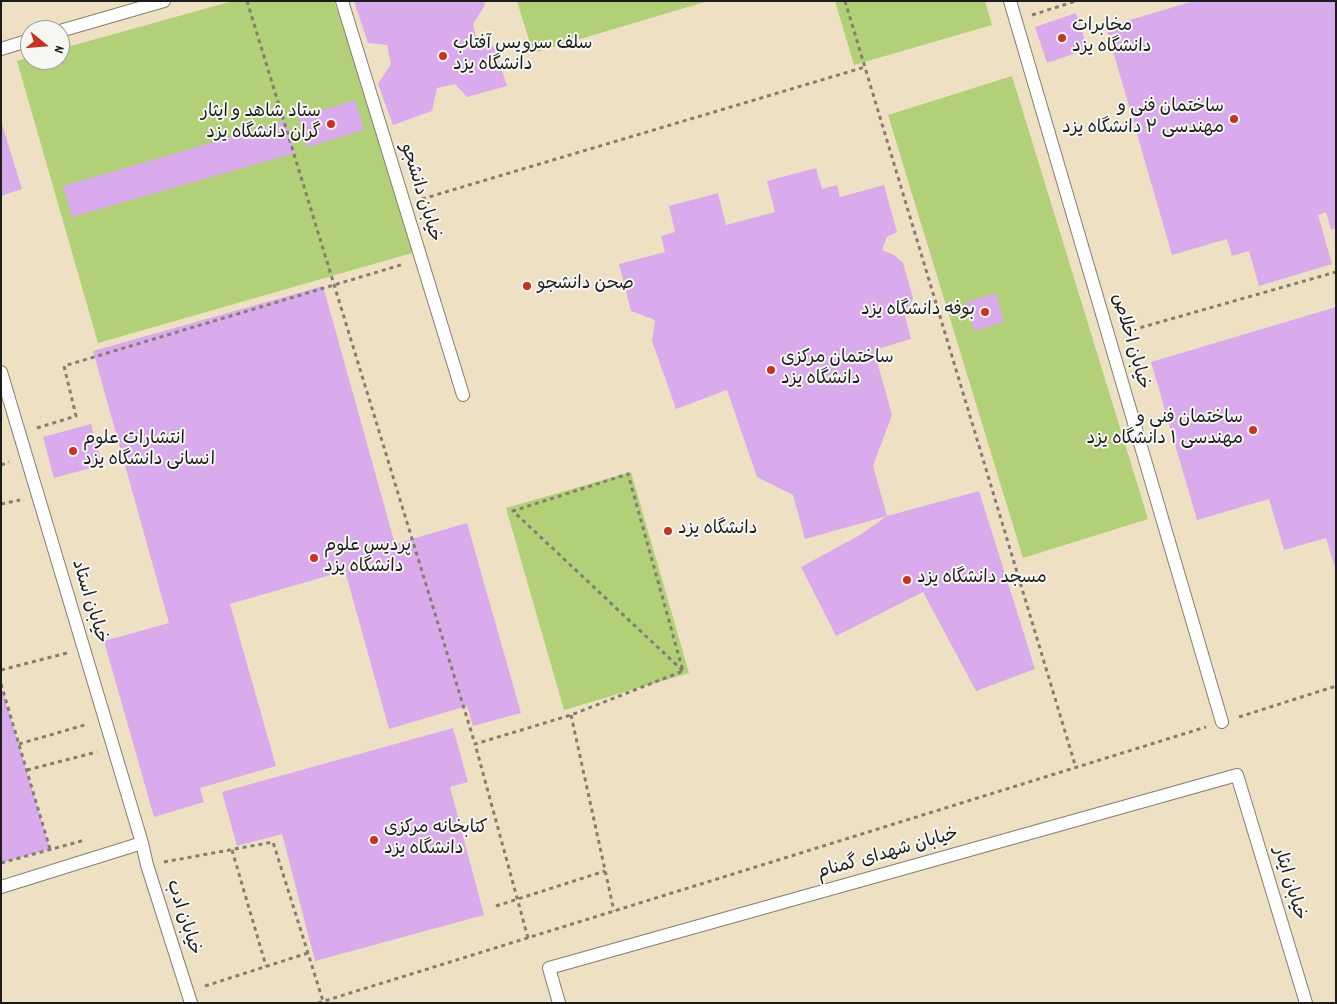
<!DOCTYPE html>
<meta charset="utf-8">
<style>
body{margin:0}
#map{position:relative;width:1337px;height:1004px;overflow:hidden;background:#eee1c3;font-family:Dekko,sans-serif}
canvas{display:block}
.frame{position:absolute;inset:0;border:2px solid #1c1c1c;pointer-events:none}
.north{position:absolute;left:20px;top:20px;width:50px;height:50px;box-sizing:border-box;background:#f6f6f2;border:1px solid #9f9f9c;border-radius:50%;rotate:107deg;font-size:14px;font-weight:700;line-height:20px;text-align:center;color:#1c1c1c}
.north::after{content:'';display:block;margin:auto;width:18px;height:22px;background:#c8321e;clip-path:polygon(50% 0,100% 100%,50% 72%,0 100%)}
</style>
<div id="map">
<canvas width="1337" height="1004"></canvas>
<div class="frame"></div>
<div class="north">N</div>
</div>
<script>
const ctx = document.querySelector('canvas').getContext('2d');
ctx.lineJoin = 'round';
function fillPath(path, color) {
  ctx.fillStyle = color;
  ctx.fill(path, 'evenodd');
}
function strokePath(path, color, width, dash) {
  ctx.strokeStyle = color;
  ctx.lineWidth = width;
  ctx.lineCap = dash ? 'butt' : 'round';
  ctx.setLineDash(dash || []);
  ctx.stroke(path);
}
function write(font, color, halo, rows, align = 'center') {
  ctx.font = font + ' Dekko,"Playpen Sans Arabic",sans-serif';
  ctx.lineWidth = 4;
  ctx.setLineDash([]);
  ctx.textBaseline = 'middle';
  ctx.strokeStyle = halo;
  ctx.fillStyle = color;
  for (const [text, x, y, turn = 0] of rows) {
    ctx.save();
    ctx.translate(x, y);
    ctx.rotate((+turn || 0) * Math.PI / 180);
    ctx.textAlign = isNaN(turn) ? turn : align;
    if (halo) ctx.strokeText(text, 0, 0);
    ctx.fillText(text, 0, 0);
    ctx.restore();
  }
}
const green = new Path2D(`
 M233 1H334L404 204 412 253 98 343 17 61 30 57V60H60V49Z
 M517 1H708L533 53Z
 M835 1H985L992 25 854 65Z
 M1012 76 1148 519 1023 558 888 115Z
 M631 472 689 673 564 710 506 508Z`);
const building = new Path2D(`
 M354 1H484L485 5 473 24 476 39 494 47 507 86 467 97 455 84 437 88 432 111 393 125 378 84 391 64 387 45 368 43Z
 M1194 1H1336V228L1331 230 1326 212 1318 215 1332 264 1259 286 1249 251 1232 256 1227 239 1172 255 1106 27Z
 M1076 13 1088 49 1047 63 1035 27Z
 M355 100 364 130 307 147 298 118Z
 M1 121 22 189 1 196Z
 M286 121 295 153 72 217 63 186Z
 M816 168 822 189 837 185 840 197 884 185 897 232 887 237 882 250 894 255 903 263 913 298 905 315 911 339 874 350 892 415 873 466 887 516 805 539 793 495 757 477 727 390 676 409 652 341 655 320 631 311 619 264 665 252 661 236 675 232 669 206 718 193 726 225 775 212 767 181Z
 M323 286 395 544 467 523 521 713 473 726 467 706 389 729 345 571 230 604 276 766 200 788 204 802 154 817 104 641 169 623 93 351Z
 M996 293 1004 322 974 331 966 302Z
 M1336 307V568H1335L1326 538 1284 550 1269 499 1197 520 1151 362Z
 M91 424 102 465 54 478 43 437Z
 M979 491 1035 669 976 691 923 592 836 636 801 567 860 535 887 516Z
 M1 686 50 849 1 863Z
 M453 728 468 782 450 787 484 915 315 961 282 834 237 846 222 792Z`);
const path = new Path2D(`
 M247 1 475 744
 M845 1 1076 768
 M1032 15 1076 1
 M422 199 865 67
 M1125 332 1336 272
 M37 428 76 416 64 366 404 264
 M1 465 9 462
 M1 504 20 500
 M1 670 67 653
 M1 684 50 849
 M571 715 614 911
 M1239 717 1336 686
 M19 744 88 724
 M27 770 97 752
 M232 850 266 966
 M164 862 273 842 323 1001
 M1 863 85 840
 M496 906 605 871
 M528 938 475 744 571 715 683 671 628 474 513 511 683 671
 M205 986 308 953
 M318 1003 1206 727`);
const lane = new Path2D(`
 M342 1 463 395
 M1010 1 1222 722
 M60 31 164 1
 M1 49 30 40
 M1 372 142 843 147 865 191 1003
 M1 887 142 843
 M559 1003 549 968 1237 775 1306 1003`);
const markers = [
 [1062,38,5,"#c8321e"],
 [443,56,5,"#c8321e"],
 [1234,119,5,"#c8321e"],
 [331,124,5,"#c8321e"],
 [527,286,5,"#c8321e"],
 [985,312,5,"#c8321e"],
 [771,370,5,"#c8321e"],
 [1253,430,5,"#c8321e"],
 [73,451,5,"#c8321e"],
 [668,531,5,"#c8321e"],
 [314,558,5,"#c8321e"],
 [907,580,5,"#c8321e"],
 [374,840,5,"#c8321e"]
];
const poiNames = [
 ["مخابرات",1072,28],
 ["دانشگاه یزد",1072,49],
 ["سلف سرویس آفتاب",453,46],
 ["دانشگاه یزد",453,67],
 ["ساختمان فنی و",1224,109,"right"],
 ["مهندسی ۲ دانشگاه یزد",1224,130,"right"],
 ["ستاد شاهد و ایثار",321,114,"right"],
 ["گران دانشگاه یزد",321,135,"right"],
 ["صحن دانشجو",537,286],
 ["بوفه دانشگاه یزد",975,312,"right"],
 ["ساختمان مرکزی",781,360],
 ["دانشگاه یزد",781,381],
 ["ساختمان فنی و",1243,420,"right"],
 ["مهندسی ۱ دانشگاه یزد",1243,441,"right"],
 ["انتشارات علوم",83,441],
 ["انسانی دانشگاه یزد",83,462],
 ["دانشگاه یزد",678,531],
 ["پردیس علوم",324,548],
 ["دانشگاه یزد",324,569],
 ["مسجد دانشگاه یزد",917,580],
 ["کتابخانه مرکزی",384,830],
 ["دانشگاه یزد",384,851]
];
const streetNames = [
 ["خیابان دانشجو",419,193,73],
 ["خیابان اخلاص",1129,342,74],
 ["خیابان استاد",88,602,73],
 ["خیابان شهدای گمنام",888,855,-16],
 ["خیابان ایثار",1288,884,73],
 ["خیابان ادب",182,918,72]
];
fillPath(green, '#b1d077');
fillPath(building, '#daabec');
strokePath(lane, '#857e70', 14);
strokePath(path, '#857e70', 3, [4, 4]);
strokePath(lane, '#fff', 12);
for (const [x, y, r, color] of markers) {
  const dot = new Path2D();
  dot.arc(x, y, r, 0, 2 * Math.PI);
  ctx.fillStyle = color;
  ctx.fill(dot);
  strokePath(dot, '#f6f6f2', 2);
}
write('18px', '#1c1c1c', '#f6f6f2', poiNames, 'left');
write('18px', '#1c1c1c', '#f6f6f2', streetNames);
</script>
